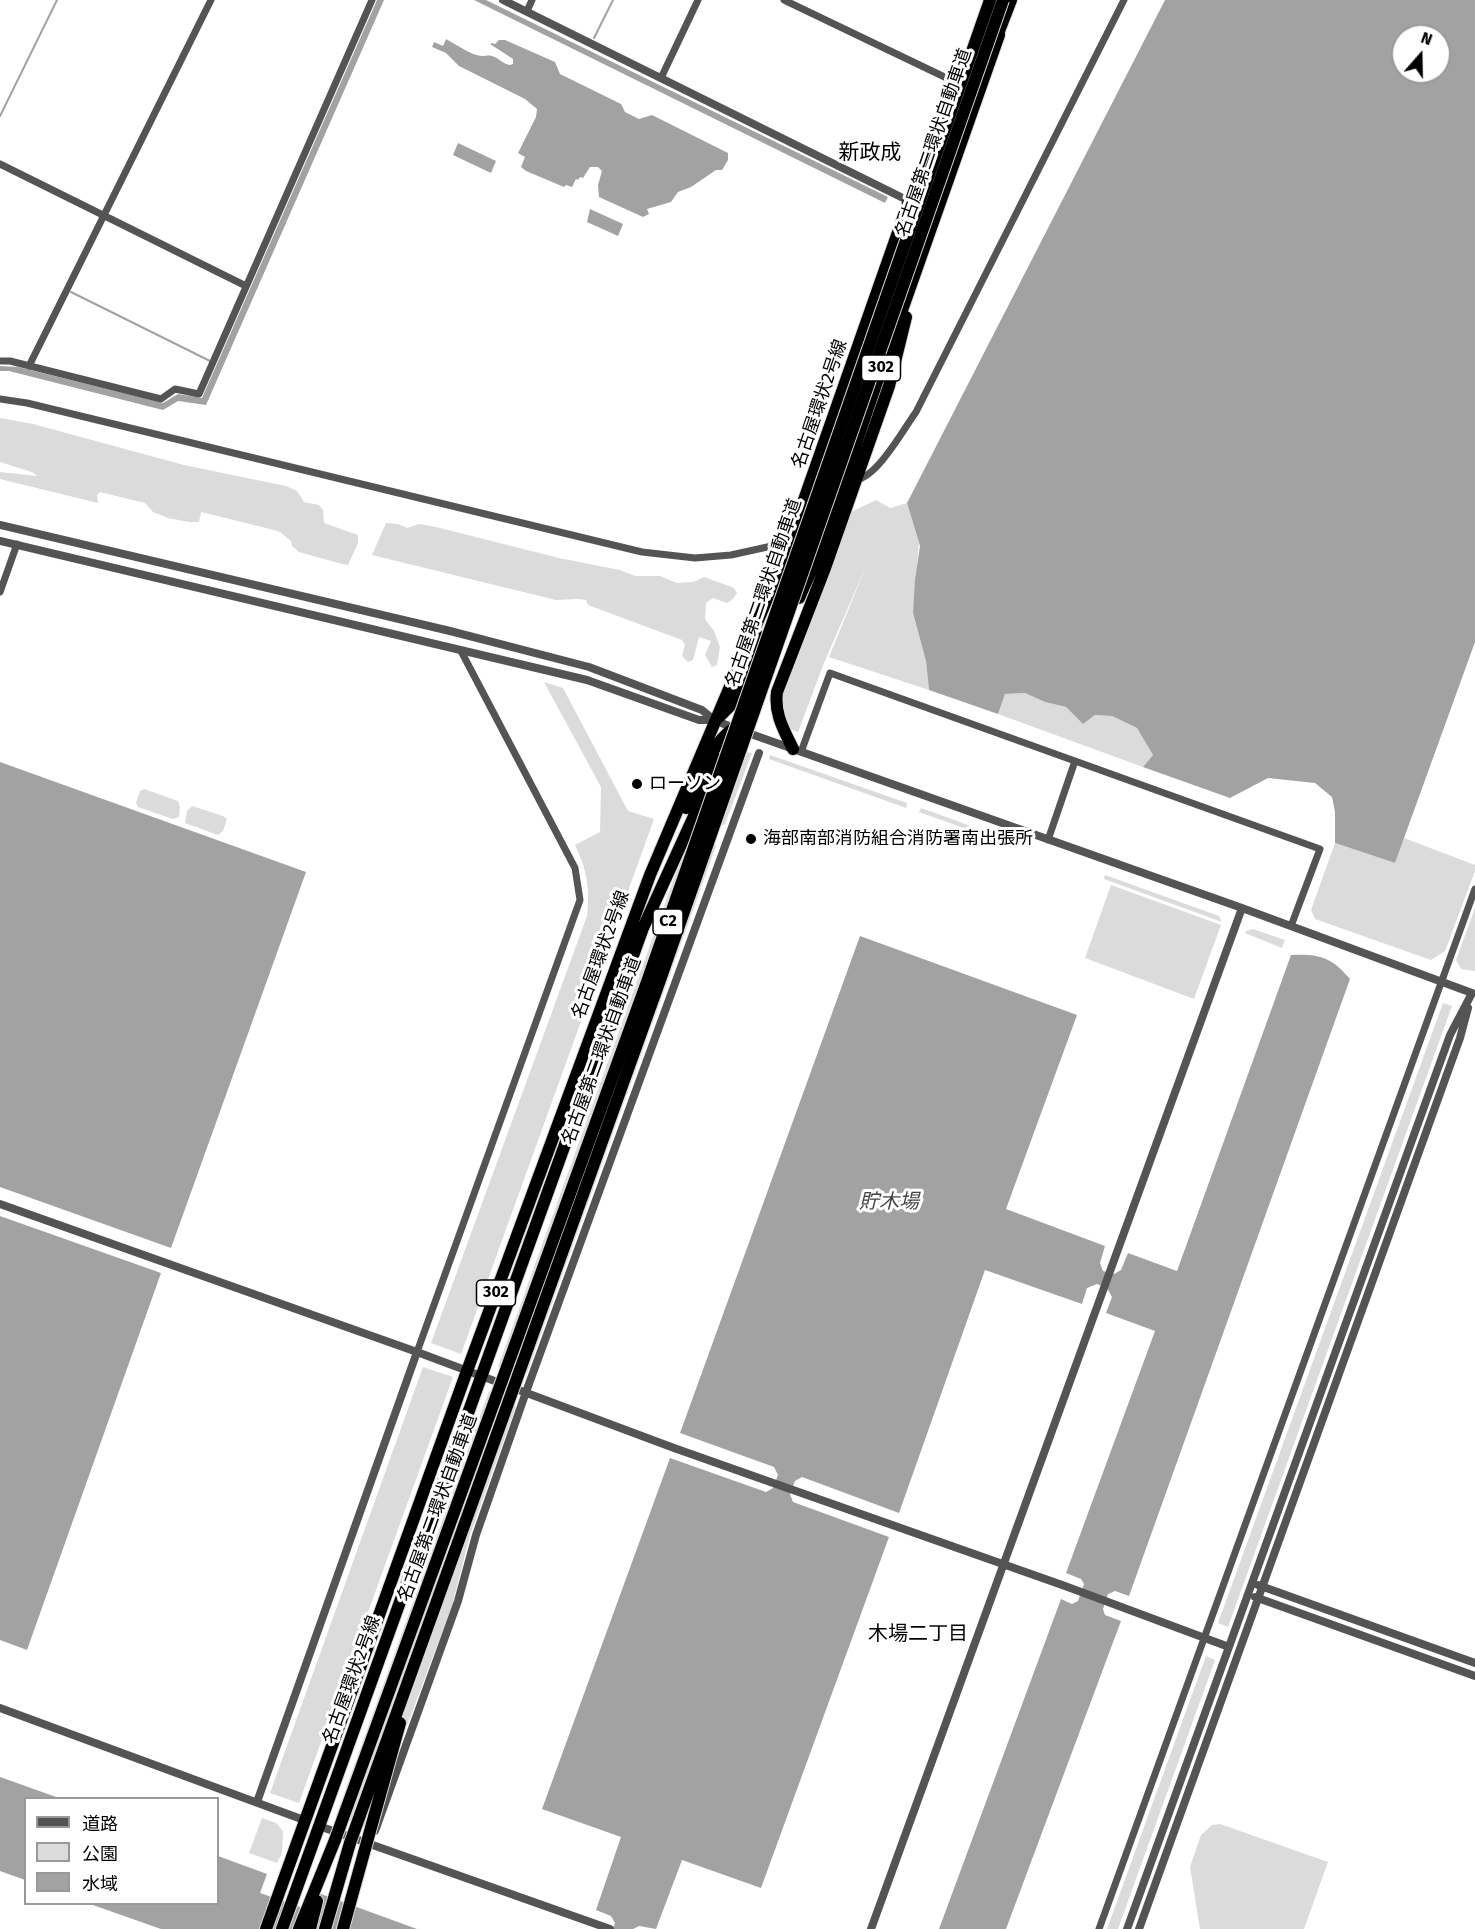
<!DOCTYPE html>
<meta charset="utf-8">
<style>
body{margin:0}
#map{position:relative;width:1475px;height:1929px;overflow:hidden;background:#fff;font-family:"Fira Sans","Noto Sans JP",sans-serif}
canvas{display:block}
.legend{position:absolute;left:24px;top:1797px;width:195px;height:108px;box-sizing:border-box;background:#fff;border:2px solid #999;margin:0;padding:8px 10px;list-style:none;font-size:18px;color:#000}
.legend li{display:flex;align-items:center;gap:12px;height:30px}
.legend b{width:30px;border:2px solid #999}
.north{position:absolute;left:1391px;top:24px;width:60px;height:60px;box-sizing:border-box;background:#fff;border:2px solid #999;border-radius:50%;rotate:20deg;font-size:16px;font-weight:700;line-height:24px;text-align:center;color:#000}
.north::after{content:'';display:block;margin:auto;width:21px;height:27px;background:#000;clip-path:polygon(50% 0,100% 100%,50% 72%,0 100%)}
</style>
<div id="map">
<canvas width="1475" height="1929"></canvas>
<ul class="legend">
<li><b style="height:8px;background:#545454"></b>道路</li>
<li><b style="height:16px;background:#dbdbdb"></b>公園</li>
<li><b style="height:16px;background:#a2a2a2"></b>水域</li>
</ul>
<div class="north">N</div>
</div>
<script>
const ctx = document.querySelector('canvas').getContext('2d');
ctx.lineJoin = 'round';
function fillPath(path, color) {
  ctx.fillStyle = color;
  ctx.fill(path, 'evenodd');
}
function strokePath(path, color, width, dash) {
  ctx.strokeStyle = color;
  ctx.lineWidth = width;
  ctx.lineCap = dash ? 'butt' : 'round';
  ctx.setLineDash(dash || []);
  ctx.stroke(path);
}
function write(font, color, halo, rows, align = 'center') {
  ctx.font = font + ' "Fira Sans","Noto Sans JP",sans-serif';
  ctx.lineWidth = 6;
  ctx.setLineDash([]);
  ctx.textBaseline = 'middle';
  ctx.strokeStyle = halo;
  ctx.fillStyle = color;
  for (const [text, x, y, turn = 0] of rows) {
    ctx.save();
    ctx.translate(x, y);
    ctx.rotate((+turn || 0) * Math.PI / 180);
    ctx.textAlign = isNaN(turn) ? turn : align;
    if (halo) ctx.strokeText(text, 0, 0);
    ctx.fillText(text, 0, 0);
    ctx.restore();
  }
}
const green = new Path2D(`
 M0 418 33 424 184 465 286 486 297 491 304 502 319 505 323 510 324 523 358 535V543L348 565 342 564 299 552 292 546 291 541 280 532 270 529 201 512 199 522H189L168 518 153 512 145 503 100 492 97 495 98 503 0 479V472L37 476 32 472 0 462Z
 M876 500 890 508 907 503 919 543 913 613 926 661 929 690 829 657 867 564 824 663 798 732 790 729 776 700 778 679 822 556 845 515Z
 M386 523 398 524 407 528 419 524 436 527 559 558 620 570 635 576H660L677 583 693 582 704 577 734 588 737 593 732 600 727 603 713 598 706 603 705 619 714 631 720 647 717 665 712 667 705 655 711 641 699 637 693 660 688 662 682 656 685 645 682 640 588 605 586 600C577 598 567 600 556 600L372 555Z
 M544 682 563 688 628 811 654 819 461 1354 431 1343 587 916C590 890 587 869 575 845L600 832 601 787Z
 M1025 693 1045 702 1066 707 1083 724 1095 715 1112 716 1137 728 1153 755 1143 767 998 714 1005 694Z
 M745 752 752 753 725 824 716 828Z
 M770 755 907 803 906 808 769 759Z
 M144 789 178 801 180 807 179 817 173 819 138 807 136 803 140 791Z
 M192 806 223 816 227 819 223 831 218 835 185 823 187 811Z
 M921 808 996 835 995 839 919 812Z
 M690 834 714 841 716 846 527 1373 521 1376 498 1367Z
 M1404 838 1475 865V871L1445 951 1431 960 1315 919 1311 910 1335 843 1395 863Z
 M1105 875 1219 916 1222 922 1104 879Z
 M1111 885 1221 925 1194 999 1085 958Z
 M1475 908V971L1461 969 1456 960Z
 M1253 929 1285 940 1282 948 1245 933 1246 931Z
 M1443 1003 1452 1006 1228 1627 1218 1623Z
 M423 1367 453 1377 299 1803 270 1793Z
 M489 1391 513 1400 516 1407 470 1535 452 1606 370 1824 364 1827 336 1816Z
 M1206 1656 1215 1660 1118 1929H1107Z
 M262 1818 276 1823 283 1831 282 1853 277 1863 249 1853Z
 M1220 1824 1328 1862 1304 1929H1200L1190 1867 1201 1835 1212 1825Z`);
const water = new Path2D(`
 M377 0H384L206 405 178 401 163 410 9 371H0V366L18 367 163 403 178 394 202 398Z
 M474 0H486L888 197 885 203Z
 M1165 0H1475V642L1395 863 1335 843V812L1332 797 1315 783 1268 778 1230 798 1143 767 1153 755 1137 728 1112 716 1095 715 1083 724 1066 707 1045 702 1025 693 1005 694 998 714 929 690 926 661 913 613 915 580 920 546 907 503ZM1403 36H1439V72H1403Z
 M446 39C456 44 470 55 482 56 486 56 489 55 492 56 499 58 503 64 510 65L513 64V59L490 44 492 43 495 44 499 40H505L555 62 560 74 621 104 625 112 639 119 652 115 728 153V160L722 170H716L691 187 678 192 671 202 647 209 649 214 643 217 599 197 598 185 602 171 598 167H590L583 178 580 177 578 180 576 179 572 187 566 185 564 187 526 171 521 167 525 157 518 153 536 117 537 109 525 99 459 66 446 53 432 47 434 42 443 46Z
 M458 143 496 161 491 173 453 155Z
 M590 209 623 224 618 236 587 222Z
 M0 762 306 872 171 1248 0 1187Z
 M860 936 1077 1015 1006 1209 1105 1246 1100 1263 1103 1271 1114 1274 1121 1270 1128 1253 1177 1271 1291 955C1320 954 1331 957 1350 979L1129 1596 1115 1591 1108 1594 1103 1609 1105 1615 1121 1621 1006 1929H939L1061 1599 1072 1604 1078 1601 1084 1584 1081 1579 1066 1573 1155 1331 1106 1313 1112 1297 1107 1288 1097 1284 1087 1288 1082 1304 985 1270 899 1513 802 1477 795 1481 790 1494 793 1502 889 1537 761 1888 682 1860 656 1929 639 1926 633 1929H613L615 1923 611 1916 596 1910 621 1837 542 1809 670 1458 766 1492 773 1488 778 1475 774 1467 680 1433Z
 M0 1216 161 1273 27 1650 0 1640Z
 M0 1777 59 1798H26L25 1880 0 1871Z
 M218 1856 267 1874 260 1893 303 1908 310 1890 417 1929H161L90 1904H218Z`);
const stream = new Path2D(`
 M594 38 613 0
 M0 116 57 0
 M71 292 210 361`);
const minor = new Path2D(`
 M784 0 955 82
 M527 11 532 0
 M661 78 698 0
 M0 164 246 286
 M0 361H10L161 399 175 389 199 394 372 0
 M29 366 211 0
 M0 399 27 403 642 552 695 558 731 555 790 542
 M856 480C878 476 903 430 916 412L1124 0
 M0 592 17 544
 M801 752 830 673 1320 849 1291 926
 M1048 840 1075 761
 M417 1352 580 900 575 868 461 651
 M1099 1929 1475 889`);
const tertiary = new Path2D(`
 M503 0 909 201
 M0 525 450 631 589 667 702 710 714 720 734 728 1242 908 1472 993
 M0 541 587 680 699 720H714
 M0 1204 417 1352 674 1448 1065 1586 1229 1647
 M1258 1585 1475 1663
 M1255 1597 1475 1676
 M0 1708 304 1820
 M257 1802 417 1352
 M319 1826 610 1929
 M375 1831 458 1601 476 1535 526 1392 759 753
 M871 1929 1242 908
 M1127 1929 1450 1035 1472 993
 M1139 1929 1460 1038 1468 1008`);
const trunk = new Path2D(`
 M799 598 818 555 882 367 999 35
 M718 718 731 705 763 637
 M793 749C784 730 774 714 777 692L825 568 889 386 906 317
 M686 808C699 782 709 745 734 728
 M266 1929 467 1371 650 875 779 571 909 201 956 81
 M282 1929 643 928 720 759`);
const motorway = new Path2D(`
 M994 44 1011 0
 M299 1929 335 1840
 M310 1929 317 1901
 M325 1929 350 1843
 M343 1929 352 1896`);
const motorwayBridge = new Path2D(`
 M335 1840 648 979 990 0
 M350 1843 659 983 1003 0
 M352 1896 400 1723`);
const markers = [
 [637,784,6,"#000"],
 [751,839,6,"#000"]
];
const shields = [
 [881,368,39],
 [668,922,30],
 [496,1293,39]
];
const shieldNames = [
 ["302",881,368],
 ["C2",668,922],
 ["302",496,1293]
];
const streetNames = [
 ["名古屋第二環状自動車道",934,143,-71],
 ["名古屋環状2号線",820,404,-71],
 ["名古屋第二環状自動車道",764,593,-71],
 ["名古屋環状2号線",601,955,-70],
 ["名古屋第二環状自動車道",602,1051,-70],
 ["名古屋第二環状自動車道",438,1508,-70],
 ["名古屋環状2号線",352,1680,-70]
];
const poiNames = [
 ["ローソン",649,784],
 ["海部南部消防組合消防署南出張所",763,839]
];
const waterNames = [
 ["貯木場",889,1202]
];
const neighbourhoodNames = [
 ["木場二丁目",918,1634]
];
const quarterNames = [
 ["新政成",870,153]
];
fillPath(green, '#dbdbdb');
fillPath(water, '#a2a2a2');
strokePath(stream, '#a2a2a2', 2);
strokePath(trunk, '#dbdbdb', 14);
strokePath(motorway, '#dbdbdb', 14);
strokePath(minor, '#545454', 7);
strokePath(tertiary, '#545454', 8);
strokePath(trunk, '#000', 12);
strokePath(motorway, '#000', 12);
strokePath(motorwayBridge, '#dbdbdb', 14, []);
strokePath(motorwayBridge, '#000', 12);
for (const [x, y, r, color] of markers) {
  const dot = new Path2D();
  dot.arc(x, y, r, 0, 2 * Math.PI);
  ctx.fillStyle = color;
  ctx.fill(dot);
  strokePath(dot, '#fff', 2);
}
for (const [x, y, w] of shields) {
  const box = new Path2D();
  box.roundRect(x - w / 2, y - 13, w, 26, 4.5);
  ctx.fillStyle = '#fff';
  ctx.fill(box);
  strokePath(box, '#000', 1.5);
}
write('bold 16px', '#000', null, shieldNames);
write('18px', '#000', '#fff', streetNames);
write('18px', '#000', '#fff', poiNames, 'left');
write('italic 20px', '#434343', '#fff', waterNames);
write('20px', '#000', '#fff', neighbourhoodNames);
write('21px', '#000', '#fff', quarterNames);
</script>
